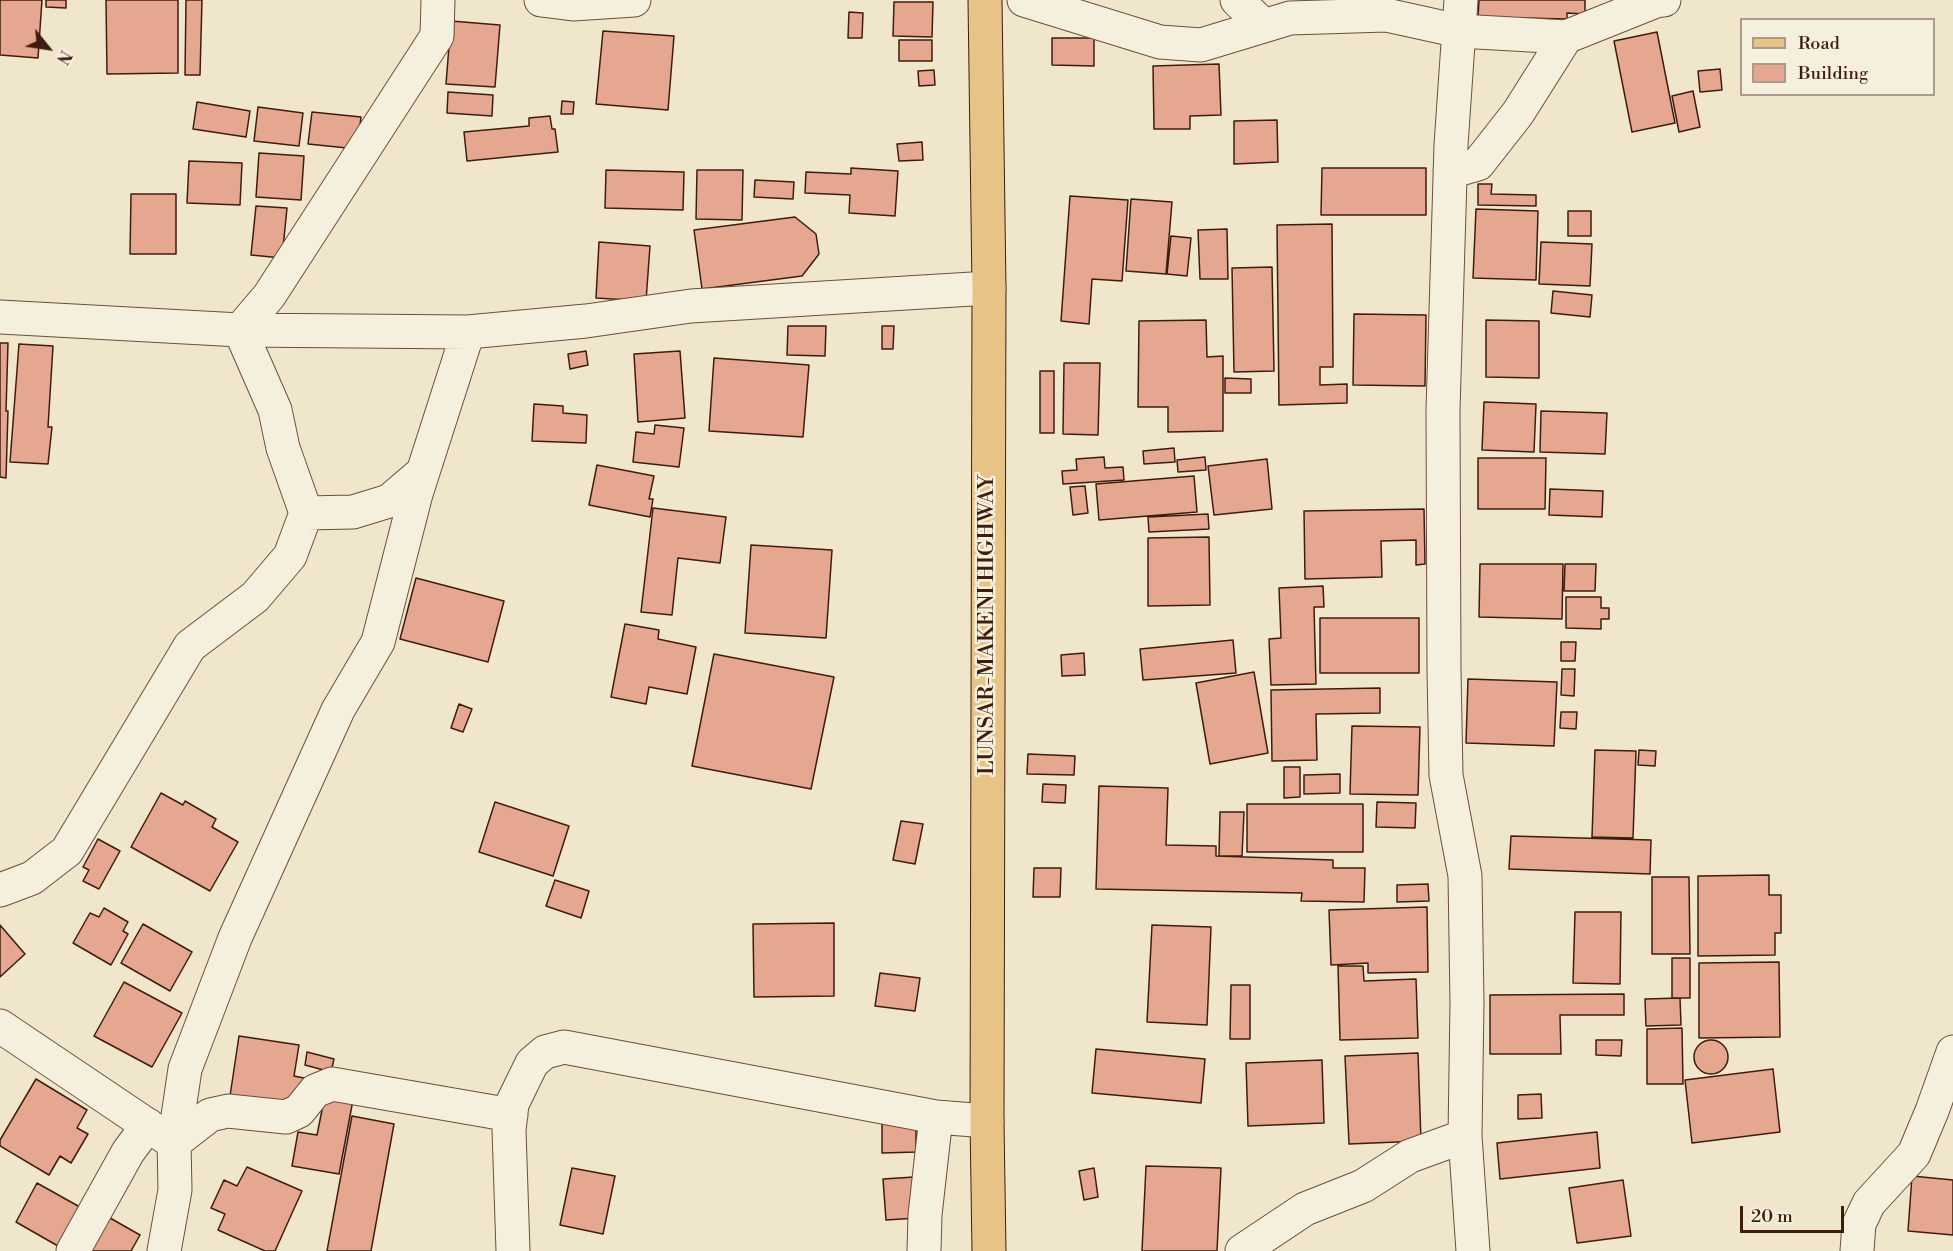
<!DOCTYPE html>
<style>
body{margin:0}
#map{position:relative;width:1953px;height:1251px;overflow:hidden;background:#f0e6cb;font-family:"Libre Bodoni",serif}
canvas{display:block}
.legend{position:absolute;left:1740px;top:18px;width:195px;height:78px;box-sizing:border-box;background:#f5efdd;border:2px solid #ac9b8a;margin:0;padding:8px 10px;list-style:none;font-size:18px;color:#3f1d0e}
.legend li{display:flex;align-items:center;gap:12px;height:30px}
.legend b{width:30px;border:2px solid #ac9b8a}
.north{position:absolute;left:18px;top:18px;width:60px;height:60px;-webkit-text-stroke:4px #f5efdd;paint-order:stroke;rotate:120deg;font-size:16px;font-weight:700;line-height:24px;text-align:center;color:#3f1d0e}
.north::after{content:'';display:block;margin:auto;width:21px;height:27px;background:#3f1d0e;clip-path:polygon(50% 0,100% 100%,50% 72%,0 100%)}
.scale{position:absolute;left:1740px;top:1206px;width:104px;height:27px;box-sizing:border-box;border:3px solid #3f1d0e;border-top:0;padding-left:8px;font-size:18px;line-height:21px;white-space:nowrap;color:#3f1d0e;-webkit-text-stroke:4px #f5efdd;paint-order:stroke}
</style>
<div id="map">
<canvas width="1953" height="1251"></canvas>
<ul class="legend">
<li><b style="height:8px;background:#e8c386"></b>Road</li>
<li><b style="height:16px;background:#e5a790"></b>Building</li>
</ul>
<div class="north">N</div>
<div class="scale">20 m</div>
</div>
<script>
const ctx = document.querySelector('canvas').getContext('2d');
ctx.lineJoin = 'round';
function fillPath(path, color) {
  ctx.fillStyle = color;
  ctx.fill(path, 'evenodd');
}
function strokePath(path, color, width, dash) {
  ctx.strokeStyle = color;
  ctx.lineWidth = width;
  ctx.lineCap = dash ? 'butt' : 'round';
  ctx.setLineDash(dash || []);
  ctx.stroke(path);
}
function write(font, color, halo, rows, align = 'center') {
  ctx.font = font + ' "Libre Bodoni",serif';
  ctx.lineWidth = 5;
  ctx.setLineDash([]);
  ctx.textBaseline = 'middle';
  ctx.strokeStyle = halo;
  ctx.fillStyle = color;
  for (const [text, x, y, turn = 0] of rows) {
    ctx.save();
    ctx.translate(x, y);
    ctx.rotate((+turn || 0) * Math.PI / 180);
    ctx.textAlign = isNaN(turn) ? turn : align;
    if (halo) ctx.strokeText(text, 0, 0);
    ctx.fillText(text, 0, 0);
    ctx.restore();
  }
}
const building = new Path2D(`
 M0 0H42L38 58 0 55Z
 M46 0H66V8L46 7Z
 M106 0H178V73L107 74Z
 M186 0H202L200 75H185Z
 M1479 0H1585V14L1567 13V19L1478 17Z
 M894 2H933L932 37 893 36Z
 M849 12 863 13 862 38H848Z
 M451 21 500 25 495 87 446 84Z
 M603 31 674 36 668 110 596 104Z
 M1657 32 1675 123 1632 132 1614 41Z
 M1052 38H1094V66L1052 65Z
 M899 40H932V61H899Z
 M1219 64 1221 115 1190 116V129H1154L1153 66Z
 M1720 69 1722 90 1700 92 1698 71Z
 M934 70 935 85 919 86 918 71Z
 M1693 91 1700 127 1679 132 1672 96Z
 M448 92 493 95 492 116 447 113Z
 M562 101 574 102 573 114H561Z
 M197 102 250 111 246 137 193 129Z
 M258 107 303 113 299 146 254 141Z
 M312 112 361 117 357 149 308 144Z
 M550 116 552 129H555L558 152 467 161 464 132 529 126V118Z
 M1277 120 1278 162 1234 164V121Z
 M922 142 923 160 899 161 897 144Z
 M259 153 304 156 301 200 256 197Z
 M189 161 242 163 240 205 187 203Z
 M851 168 898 171 895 216 849 213 850 195 805 193 806 172 851 174Z
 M1322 168H1426V215H1321Z
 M606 170 684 172 683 210 605 208Z
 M697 170H743L742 220 696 219Z
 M755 180 794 182 793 199 754 197Z
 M1478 184H1492L1491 194 1536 195V206L1478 205Z
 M131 194H176V254H130Z
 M1070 196 1128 200 1122 281 1092 279 1089 324 1061 321Z
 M1131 199 1172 202 1166 274 1126 271Z
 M256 206 287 208 282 258 251 255Z
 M1476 209 1538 211 1536 280 1473 278Z
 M1568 211H1591V236H1568Z
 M795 217 816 234 819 254 802 276 702 289 694 230Z
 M1332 224 1333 367H1320V385L1347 384V403L1279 405 1277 225Z
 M1227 229 1228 279H1200L1198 230Z
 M1171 236 1191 238 1187 276 1167 274Z
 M599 242 650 246 646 301 596 298Z
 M1541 242 1592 244 1590 286 1539 284Z
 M1272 267 1274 371 1234 372 1232 268Z
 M1553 291 1592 295 1590 317 1551 313Z
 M1354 314 1426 315 1425 386 1353 385Z
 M1206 320 1207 357 1223 356V431L1168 432V407H1138L1139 321Z
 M1486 320 1539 321V378L1486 377Z
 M788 326H826L825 356 787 355Z
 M882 326H894L893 349H882Z
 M0 343H8L6 411H8L6 478 0 477Z
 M19 344 53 346 48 427H52L48 464 10 462Z
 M586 351 588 365 570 369 568 354Z
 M680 351 685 418 638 422 634 354Z
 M714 358 809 365 803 437 709 431Z
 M1064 363H1100L1098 435 1063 434Z
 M1040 371H1054V433H1040Z
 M1225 378 1251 379V393H1225Z
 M1484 402 1536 404 1534 452 1482 450Z
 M534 404 563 406V413L587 415 586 443 532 441Z
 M1541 411 1607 413 1605 454 1540 452Z
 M655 425 684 428 679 467 633 462 636 432 654 434Z
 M1174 448 1175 462 1144 464 1143 451Z
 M1104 457 1105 468 1123 467 1124 480 1063 484 1062 471 1077 470 1076 459Z
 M1205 457 1206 470 1178 472 1177 460Z
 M1478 458H1546L1545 509H1478Z
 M1267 459 1272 509 1214 515 1208 466Z
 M597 465 654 476 649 499H653L650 517 589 505Z
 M1194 476 1197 512 1099 520 1096 484Z
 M1085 486 1088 513 1073 515 1070 487Z
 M1550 489 1603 491 1602 517 1549 515Z
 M653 508 726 517 720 563 678 558 672 615 641 612Z
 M1424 509 1425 564 1416 565V540L1381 541 1382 577 1305 579 1304 511Z
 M1208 514 1209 529 1149 532 1148 517Z
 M1209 537 1210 605 1148 606V538Z
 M751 545 832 550 826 638 745 633Z
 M1480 564H1563L1562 619 1479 617Z
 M1565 564H1596L1595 591H1564Z
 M416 578 504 601 488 662 400 639Z
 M1323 586 1324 607H1314L1316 684 1271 685 1269 639 1281 638 1279 588Z
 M1566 597H1601V608H1609V619H1601V629L1566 628Z
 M1320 618H1419V673H1320Z
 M625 624 659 630 658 639 696 647 687 694 649 687 646 704 611 697Z
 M1233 640 1236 673 1143 680 1140 649Z
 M1561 642H1576L1575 661H1561Z
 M1084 653 1085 675 1062 676 1061 655Z
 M714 654 834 677 811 789 692 766Z
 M1562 669H1575L1574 696 1561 695Z
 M1254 672 1268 753 1210 764 1196 683Z
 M1468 679 1557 682 1554 746 1466 743Z
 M1380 688V713L1316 714 1317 760 1272 761 1271 690Z
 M459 704 472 709 463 732 451 728Z
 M1561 712H1577L1576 729 1560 728Z
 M1352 726 1420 727 1418 795 1350 794Z
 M1595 750 1636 751 1633 838 1592 837Z
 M1639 750 1656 751 1655 766 1638 765Z
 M1028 754 1075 756 1074 775 1027 774Z
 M1284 767H1300V797L1284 798Z
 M1340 774V793L1304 794V775Z
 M1043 784 1066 785 1065 803 1042 802Z
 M1099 786 1168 788 1166 845 1216 846V856L1333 860V868H1365L1364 902 1301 901 1302 893 1096 889Z
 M161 793 183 805 185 801 216 819 212 827 238 842 210 891 131 847Z
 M495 802 569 826 553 876 479 852Z
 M1377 802 1416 803 1415 828 1376 827Z
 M1247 804H1363V852H1247Z
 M1220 812H1244L1242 856H1219Z
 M901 821 923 824 915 864 893 860Z
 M1511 836 1651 840 1650 874 1509 869Z
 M98 839 120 851 99 889 83 881 89 870 83 867Z
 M1034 868H1061L1060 897H1033Z
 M1769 875V895H1781V933H1775V955L1698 956V876Z
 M1652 877H1689L1690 954H1652Z
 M555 880 589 891 581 918 546 906Z
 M1428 884 1429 901 1397 902V885Z
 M1427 907 1428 972 1368 973V963L1331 965 1329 910Z
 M104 908 128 922 123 931 128 934 111 965 73 943 90 913 99 917Z
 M1575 912H1621L1620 984 1573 983Z
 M834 923V996L754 997 753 924Z
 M143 924 192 952 170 991 121 963Z
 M0 925 25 954 0 977Z
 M1152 925 1211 927 1207 1025 1147 1022Z
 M1672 958H1690V998H1672Z
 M1779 962 1780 1037 1699 1038V963Z
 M1338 966H1363L1364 981 1416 979 1418 1038 1340 1040Z
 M880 973 920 978 915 1011 875 1006Z
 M124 982 182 1013 152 1067 94 1036Z
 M1231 985H1250V1039H1230Z
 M1624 994V1015H1560L1561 1054H1490V995Z
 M1680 998 1681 1025 1646 1026 1645 999Z
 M1682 1028 1683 1084H1647V1029Z
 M239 1036 299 1045 294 1076 304 1078 300 1107 230 1096Z
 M1694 1057a17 17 0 1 1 34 0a17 17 0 1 1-34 0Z
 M1596 1040H1622L1621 1056 1596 1055Z
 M1096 1049 1205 1059 1201 1103 1092 1093Z
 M307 1052 334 1059 331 1072 305 1065Z
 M1418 1053 1421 1141 1349 1144 1345 1056Z
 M1322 1060 1324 1123 1248 1126 1246 1063Z
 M1773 1069 1780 1132 1692 1143 1685 1080Z
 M36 1079 87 1110 77 1128 88 1134 71 1163 60 1156 49 1175 0 1146V1140Z
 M1541 1094 1542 1118 1518 1119V1095Z
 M325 1095 353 1100 339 1174 292 1166 298 1132 317 1135Z
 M352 1116 394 1124 371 1251H327Z
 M916 1119V1152L882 1153V1120Z
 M1597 1132 1600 1168 1500 1179 1497 1143Z
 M1146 1166 1221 1168 1217 1251H1142Z
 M247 1167 302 1191 275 1251H265L218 1230 225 1214 211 1208 224 1180 237 1186Z
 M572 1168 615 1176 603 1234 560 1225Z
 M1094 1168 1098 1197 1084 1200 1079 1171Z
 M1912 1176 1953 1180V1235L1908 1231Z
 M914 1177 917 1218 886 1220 883 1179Z
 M1623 1180 1631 1236 1577 1243 1569 1188Z
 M37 1183 87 1211 65 1250 16 1222Z
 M103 1214 140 1235 131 1251H82Z`);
const minor = new Path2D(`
 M541 0 573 4 634 0
 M1024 0 1160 42 1201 45 1290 18 1386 15 1459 31 1566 37 1656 1 1664 0
 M1237 0 1264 26
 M1461 0 1451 145 1443 410 1444 670 1446 775 1465 876 1467 1003 1465 1136 1473 1251
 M1450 172 1478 164 1518 113 1566 37
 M0 317 240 330 468 332 586 321 691 306 989 288
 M306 513 353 512 389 501 423 472
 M0 890 32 878 67 851 190 646 255 597 290 556 306 513 283 448 275 410 240 330 269 296 437 36 438 0
 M0 1026 174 1143 210 1115 228 1111 286 1117 299 1111 315 1091 332 1084 511 1115
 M73 1251 128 1152 148 1125
 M164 1251 175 1190 174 1143 185 1069 235 938 338 710 378 642 416 494 468 332
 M513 1251 509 1130 512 1104 532 1063 545 1052 564 1047 936 1117 987 1121
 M924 1251 925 1215 936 1117
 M1242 1251 1305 1209 1363 1186 1410 1156 1465 1136
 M1857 1251 1859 1224 1869 1203 1914 1154 1932 1111 1953 1052`);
const major = new Path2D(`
 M985 0 989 288 987 1121 989 1251`);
const streetNames = [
 ["LUNSAR-MAKENI HIGHWAY",988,625,-90]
];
fillPath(building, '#e5a790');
strokePath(building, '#3f1d0e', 1.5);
strokePath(minor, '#6b4f3d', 35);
strokePath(major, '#3f1d0e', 35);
strokePath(minor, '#f5efdd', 33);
strokePath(major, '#e8c386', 33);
write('22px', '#3f1d0e', '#f5efdd', streetNames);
</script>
